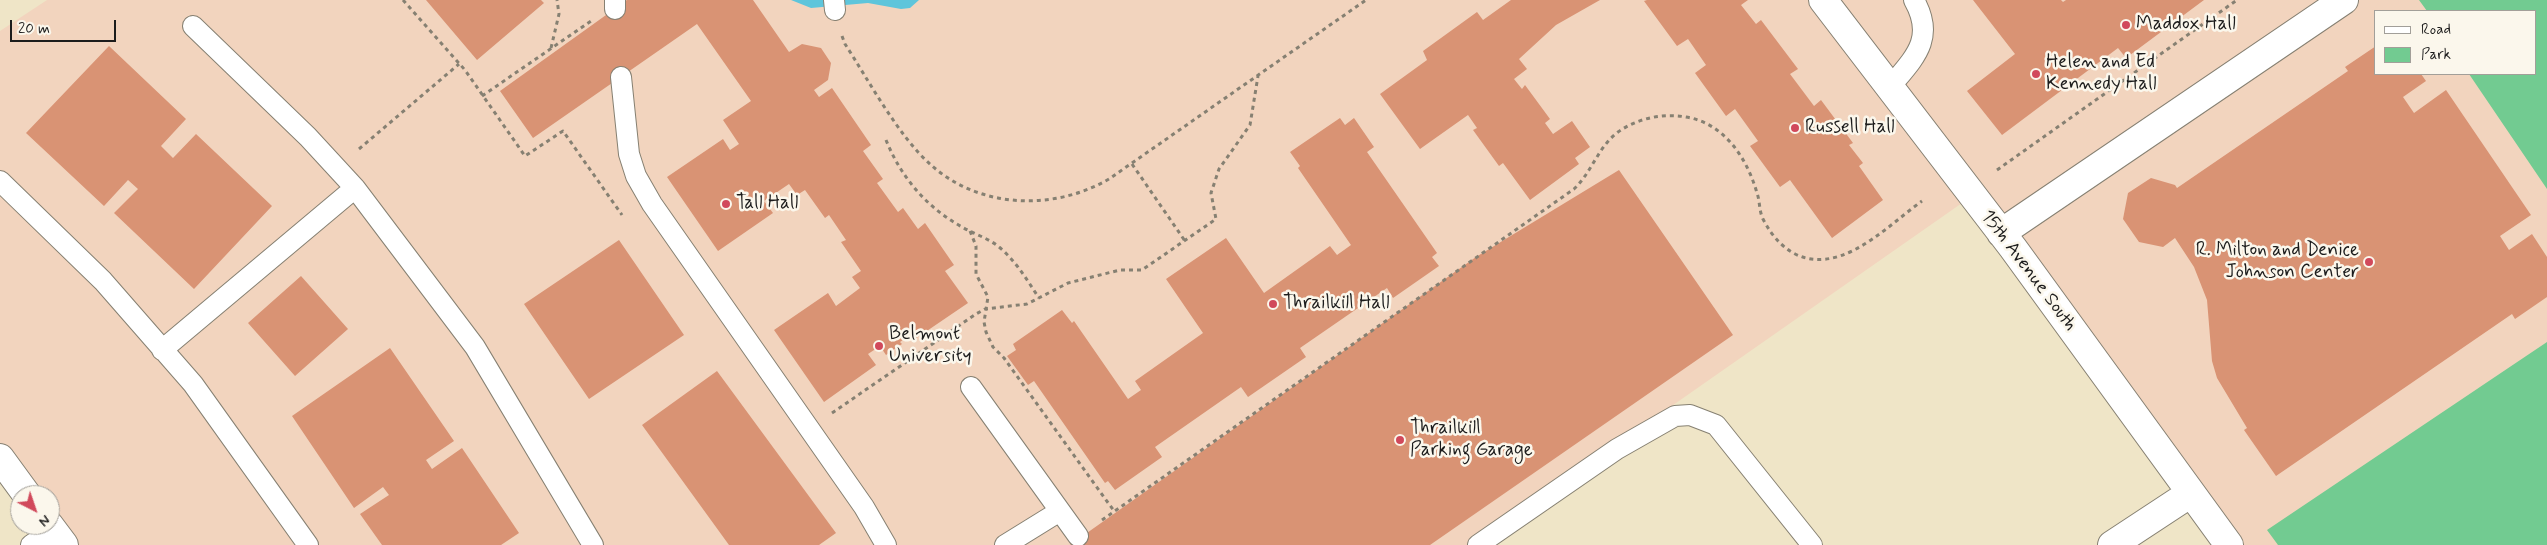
<!DOCTYPE html>
<style>
body{margin:0}
#map{position:relative;width:2547px;height:545px;overflow:hidden;background:#efe5c7;font-family:Mynerve,sans-serif}
canvas{display:block}
.legend{position:absolute;left:2374px;top:10px;width:162px;height:65px;box-sizing:border-box;background:#fbf7ec;border:1px solid #a29f99;margin:0;padding:6px 9px;list-style:none;font-size:15px;color:#1c1c1c}
.legend li{display:flex;align-items:center;gap:10px;height:25px}
.legend b{width:25px;border:1px solid #a29f99}
.north{position:absolute;left:10px;top:485px;width:50px;height:50px;box-sizing:border-box;background:#fbf7ec;border:1px solid #a29f99;border-radius:50%;rotate:139deg;font-size:14px;font-weight:700;line-height:20px;text-align:center;color:#1c1c1c}
.north::after{content:'';display:block;margin:auto;width:18px;height:22px;background:#d1495b;clip-path:polygon(50% 0,100% 100%,50% 72%,0 100%)}
.scale{position:absolute;left:10px;top:20px;width:106px;height:22px;box-sizing:border-box;border:2px solid #1c1c1c;border-top:0;padding-left:6px;font-size:15px;line-height:18px;white-space:nowrap;color:#1c1c1c;-webkit-text-stroke:4px #fbf7ec;paint-order:stroke}
</style>
<div id="map">
<canvas width="2547" height="545"></canvas>
<ul class="legend">
<li><b style="height:6px;background:#fff"></b>Road</li>
<li><b style="height:14px;background:#72cb91"></b>Park</li>
</ul>
<div class="north">N</div>
<div class="scale">20 m</div>
</div>
<script>
const ctx = document.querySelector('canvas').getContext('2d');
ctx.lineJoin = 'round';
function fillPath(path, color) {
  ctx.fillStyle = color;
  ctx.fill(path, 'evenodd');
}
function strokePath(path, color, width, dash) {
  ctx.strokeStyle = color;
  ctx.lineWidth = width;
  ctx.lineCap = dash ? 'butt' : 'round';
  ctx.setLineDash(dash || []);
  ctx.stroke(path);
}
function write(font, color, halo, rows, align = 'center') {
  ctx.font = font + ' Mynerve,sans-serif';
  ctx.lineWidth = 5;
  ctx.setLineDash([]);
  ctx.textBaseline = 'middle';
  ctx.strokeStyle = halo;
  ctx.fillStyle = color;
  for (const [text, x, y, turn = 0] of rows) {
    ctx.save();
    ctx.translate(x, y);
    ctx.rotate((+turn || 0) * Math.PI / 180);
    ctx.textAlign = isNaN(turn) ? turn : align;
    if (halo) ctx.strokeText(text, 0, 0);
    ctx.fillText(text, 0, 0);
    ctx.restore();
  }
}
const built = new Path2D(`
 M47 0H2547V545H2229L1972 196 1473 545H64L50 525V495H27L0 458V31ZM2376 11H2536V74H2376Z`);
const green = new Path2D(`
 M2419 0H2547V189L2469 74H2536V11H2427Z
 M2547 342V545H2278L2267 530Z`);
const water = new Path2D(`
 M791 0H919L910 8 901 9 868 3 811 8Z`);
const building = new Path2D(`
 M426 0H541L544 3 477 60Z
 M627 0H753L789 52 802 44 821 48 831 63 828 80 814 90 819 97 832 88 871 145 863 151 883 179 877 183 898 212 903 208 918 229 925 223 954 265 945 271 968 303 915 339 911 334 900 342 902 344 886 355 880 346 868 354 876 365 824 402 774 330 828 293 836 306 860 288 852 277 861 271 841 242 846 240 829 215 825 218 805 190 797 195 789 184 764 201 773 213 718 251 667 177 723 139 730 150 739 144 723 120 751 101 697 24 533 138 500 91Z
 M1511 0H1600L1556 25 1519 59 1527 69 1514 79 1522 89 1525 85 1550 119 1545 123 1553 134 1572 121 1590 147 1575 158 1579 164 1530 200 1503 163 1499 166 1473 130 1477 128 1468 115 1420 149 1380 94 1427 60 1423 51 1477 12 1483 20Z
 M1647 0H1748L1741 5 1756 24 1761 20 1798 69 1790 74 1814 106 1821 100 1853 143 1849 145 1863 163 1859 166 1883 200 1832 238 1790 180 1780 187 1750 146 1758 141 1735 109 1726 116 1695 73 1706 65 1688 39 1677 46 1644 1Z
 M1973 0H2061L2063 2 2066 0H2204L2126 58 2118 48 2002 135 1967 91 2015 54Z
 M109 46 186 119 161 146 173 158 196 134 272 206 194 289 114 213 138 189 128 180 104 206 26 133Z
 M2376 46V74H2421L2426 81 2403 97 2414 113 2446 90 2531 215 2500 236 2509 250 2532 234 2547 257V297L2515 319 2512 314 2276 476 2244 430 2247 428 2217 378 2212 361 2207 300 2194 267 2175 238 2163 247 2139 242 2123 219 2128 193 2151 178 2175 185 2177 188 2348 71 2345 67Z
 M1340 118 1345 125 1354 118 1374 147 1367 152 1437 253 1432 257 1439 266 1393 298 1387 288 1300 348 1306 357 1248 397 1241 387 1155 447 1162 457 1115 490 1108 481 1105 483 1034 381 1028 385 1007 356 1016 350 1013 344 1062 310 1072 323 1074 321 1128 399 1141 390 1135 381 1203 333 1166 279 1226 238 1264 293 1330 246 1337 255 1351 245 1298 168 1300 166 1290 152Z
 M1619 170 1733 335 1430 545H1070L1476 257Z
 M619 240 684 335 589 399 524 304Z
 M301 276 348 329 295 376 248 323Z
 M390 348 454 441 426 460 432 469 462 448 519 533 501 545H382L360 514 389 495 383 487 354 508 292 416Z
 M717 371 836 533 819 545H729L642 425Z`);
const path = new Path2D(`
 M403 0 465 70 525 156 563 131 622 215
 M842 36 845 44C869 81 899 137 931 165 980 209 1054 211 1109 179L1366 0
 M551 48 559 14 557 0
 M482 96 591 21
 M886 140C901 177 926 207 962 227 974 234 988 238 999 247 1016 261 1027 280 1039 298
 M359 149 459 64
 M1132 164 1185 241
 M1997 170 2237 0
 M970 231 976 246V274L988 297 984 322 986 332 993 347 1004 358 1114 511
 M832 413 976 314 985 309 1027 304 1068 283 1120 270H1142L1216 219 1211 193 1219 169 1250 125 1258 76
 M1102 520 1574 189C1592 172 1598 147 1618 132 1638 118 1663 113 1686 117 1724 123 1747 158 1757 193 1760 201 1759 211 1763 219 1783 258 1815 270 1854 250 1878 238 1900 217 1922 201`);
const service = new Path2D(`
 M834 0 835 10
 M615 9V0
 M193 26 308 137 355 188 475 347 593 545
 M621 77 629 154 636 176 652 204 864 507 886 545
 M1890 87C1914 58 1936 39 1914 0
 M0 181 103 281 193 384 308 545
 M162 350 355 188
 M971 387 1078 536
 M31 545 53 530
 M1005 545 1060 511
 M1478 545 1617 449 1675 416 1690 415 1716 425 1812 545`);
const minor = new Path2D(`
 M1823 0 2013 248 2229 545
 M2001 233 2344 0
 M2112 545 2191 493`);
const secondary = new Path2D(`
 M0 458 27 495
 M49 525 64 545`);
const markers = [
 [2126,25,5,"#d1495b"],
 [2036,74,5,"#d1495b"],
 [1795,128,5,"#d1495b"],
 [726,204,5,"#d1495b"],
 [2369,262,5,"#d1495b"],
 [1273,304,5,"#d1495b"],
 [879,346,5,"#d1495b"],
 [1400,440,5,"#d1495b"]
];
const poiNames = [
 ["Maddox Hall",2136,25],
 ["Helen and Ed",2046,63],
 ["Kennedy Hall",2046,85],
 ["Russell Hall",1805,128],
 ["Tall Hall",736,204],
 ["R. Milton and Denice",2359,251,"right"],
 ["Johnson Center",2359,273,"right"],
 ["Thrailkill Hall",1283,304],
 ["Belmont",889,335],
 ["University",889,357],
 ["Thrailkill",1410,429],
 ["Parking Garage",1410,451]
];
const streetNames = [
 ["15th Avenue South",2028,271,53]
];
fillPath(built, '#f2d4be');
fillPath(green, '#72cb91');
fillPath(water, '#5ec5db');
fillPath(building, '#d99374');
strokePath(service, '#868072', 22);
strokePath(minor, '#868072', 30);
strokePath(secondary, '#868072', 30);
strokePath(path, '#868072', 3, [4, 4]);
strokePath(service, '#fff', 20);
strokePath(minor, '#fff', 28);
strokePath(secondary, '#fff', 28);
for (const [x, y, r, color] of markers) {
  const dot = new Path2D();
  dot.arc(x, y, r, 0, 2 * Math.PI);
  ctx.fillStyle = color;
  ctx.fill(dot);
  strokePath(dot, '#fbf7ec', 2);
}
write('19px', '#1c1c1c', '#fbf7ec', poiNames, 'left');
write('19px', '#1c1c1c', '#fbf7ec', streetNames);
</script>
